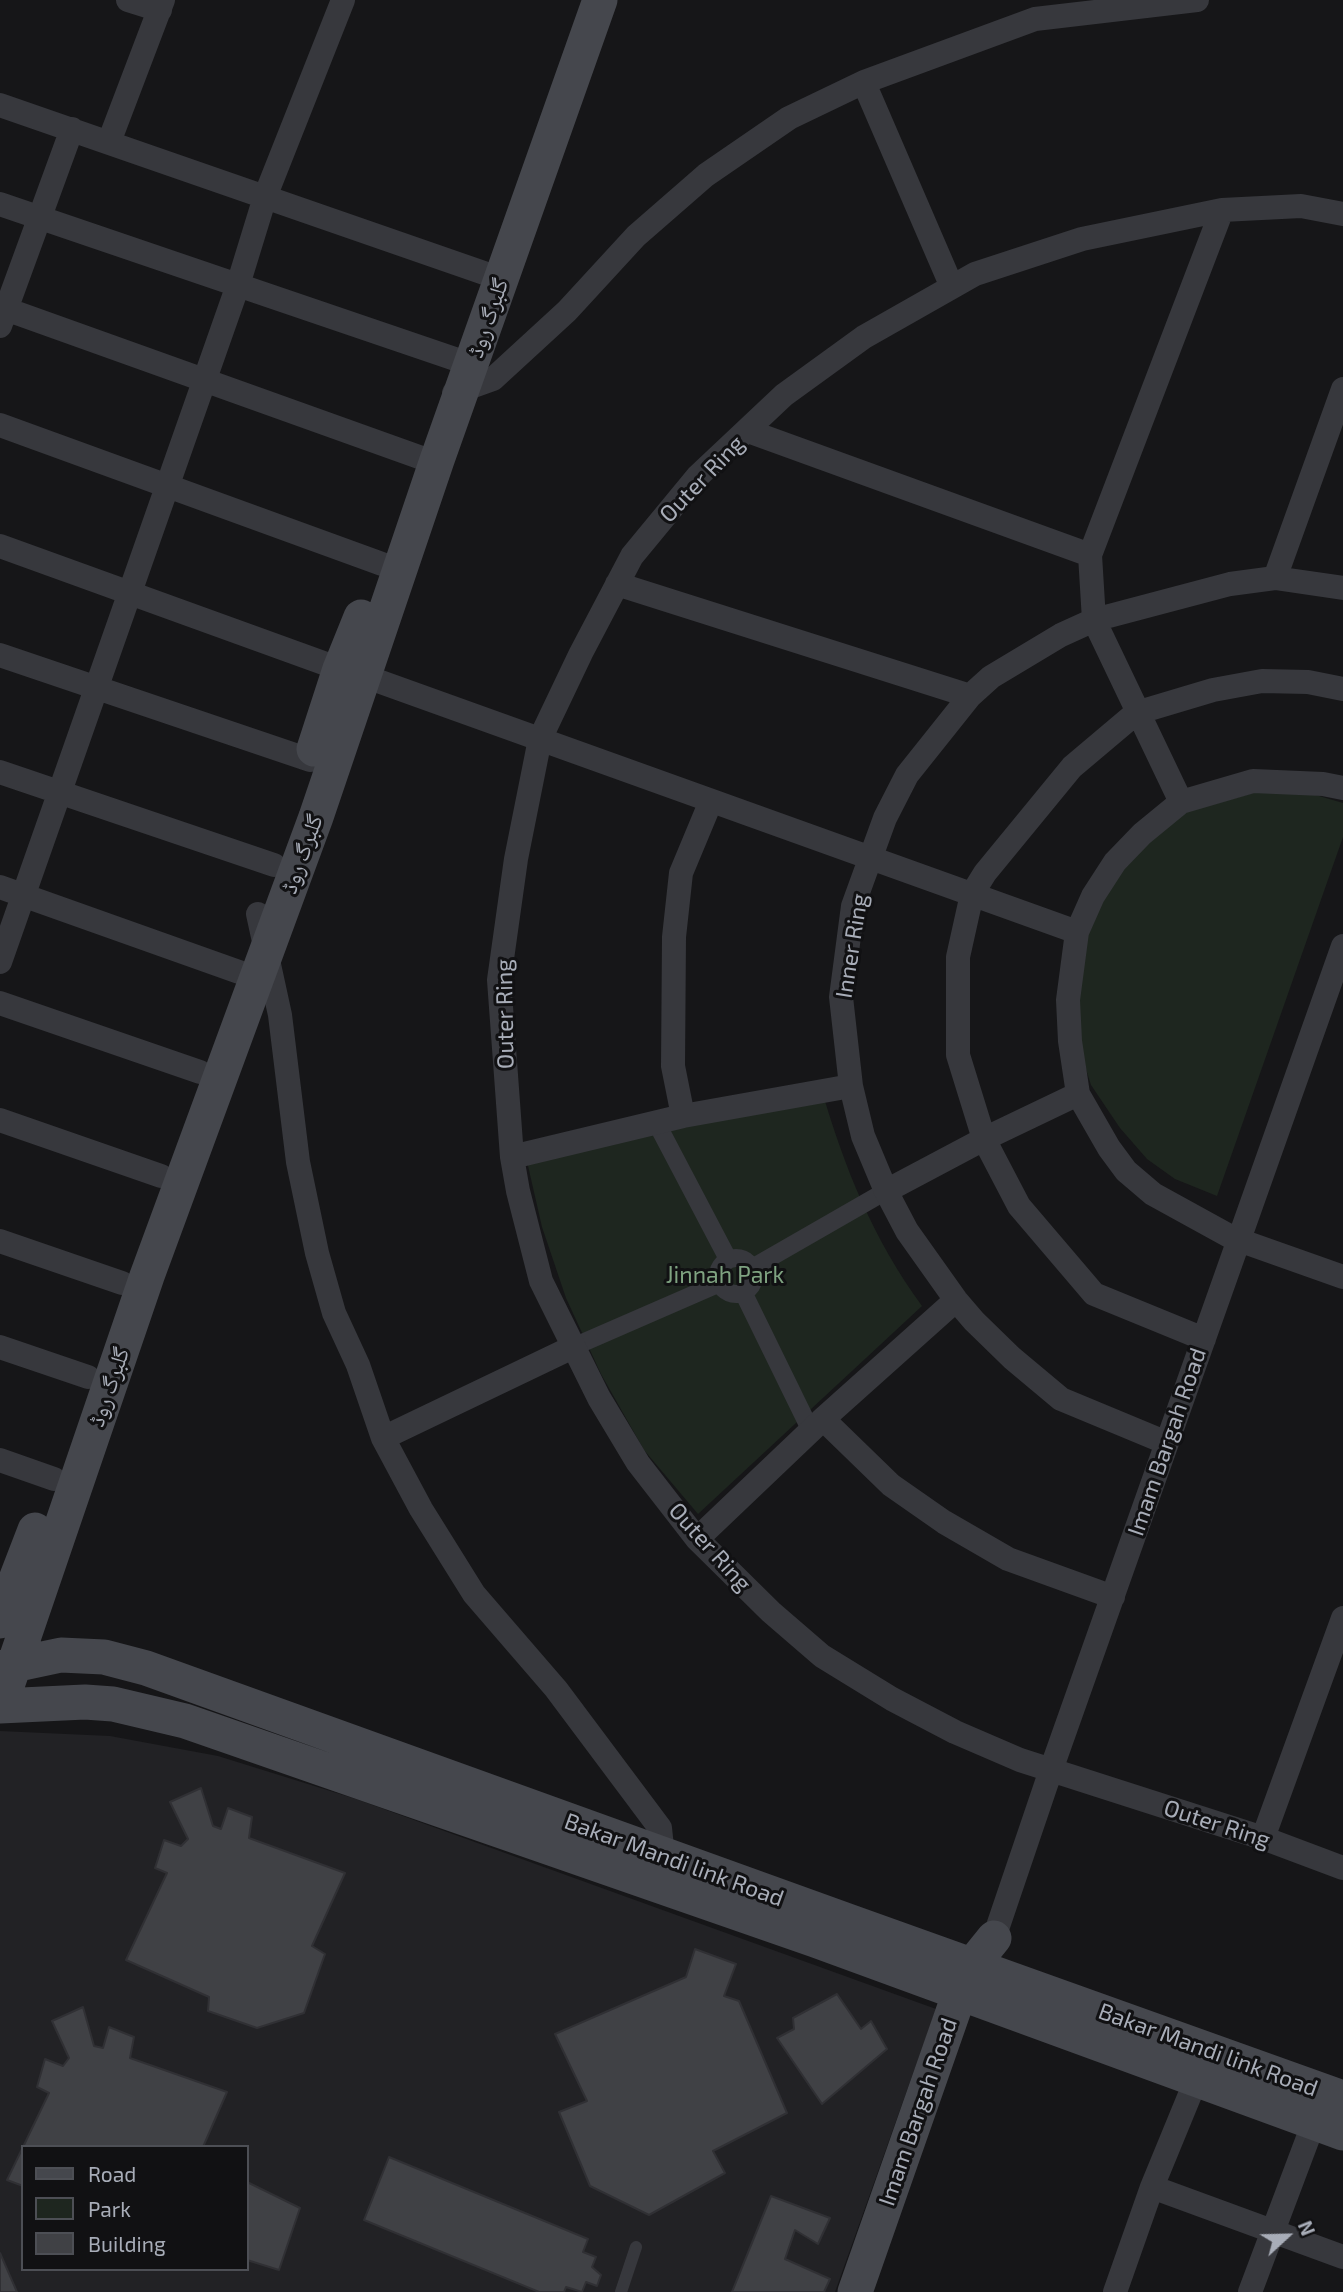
<!DOCTYPE html>
<meta charset="utf-8">
<style>
body{margin:0}
#map{position:relative;width:1343px;height:2292px;overflow:hidden;background:#161618;font-family:"Exo 2",sans-serif}
canvas{display:block}
.legend{position:absolute;left:21px;top:2145px;width:228px;height:126px;box-sizing:border-box;background:#111113;border:2px solid #4d4f55;margin:0;padding:9px 12px;list-style:none;font-size:21px;color:#a8adb8}
.legend li{display:flex;align-items:center;gap:14px;height:35px}
.legend b{width:35px;border:2px solid #4d4f55}
.north{position:absolute;left:1252px;top:2201px;width:70px;height:70px;-webkit-text-stroke:5px #111113;paint-order:stroke;rotate:68deg;font-size:19px;font-weight:700;line-height:28px;text-align:center;color:#a8adb8}
.north::after{content:'';display:block;margin:auto;width:24px;height:32px;background:#a8adb8;clip-path:polygon(50% 0,100% 100%,50% 72%,0 100%)}
</style>
<div id="map">
<canvas width="1343" height="2292"></canvas>
<ul class="legend">
<li><b style="height:9px;background:#45474d"></b>Road</li>
<li><b style="height:19px;background:#1e261f"></b>Park</li>
<li><b style="height:19px;background:#404145"></b>Building</li>
</ul>
<div class="north">N</div>
</div>
<script>
const ctx = document.querySelector('canvas').getContext('2d');
ctx.lineJoin = 'round';
function fillPath(path, color) {
  ctx.fillStyle = color;
  ctx.fill(path, 'evenodd');
}
function strokePath(path, color, width, dash) {
  ctx.strokeStyle = color;
  ctx.lineWidth = width;
  ctx.lineCap = dash ? 'butt' : 'round';
  ctx.setLineDash(dash || []);
  ctx.stroke(path);
}
function write(font, color, halo, rows, align = 'center') {
  ctx.font = font + ' "Exo 2","Noto Naskh Arabic",sans-serif';
  ctx.lineWidth = 6;
  ctx.setLineDash([]);
  ctx.textBaseline = 'middle';
  ctx.strokeStyle = halo;
  ctx.fillStyle = color;
  for (const [text, x, y, turn = 0] of rows) {
    ctx.save();
    ctx.translate(x, y);
    ctx.rotate((+turn || 0) * Math.PI / 180);
    ctx.textAlign = isNaN(turn) ? turn : align;
    if (halo) ctx.strokeText(text, 0, 0);
    ctx.fillText(text, 0, 0);
    ctx.restore();
  }
}
const built = new Path2D(`
 M0 1731 110 1736 218 1756 356 1799 936 2009 835 2292H0ZM23 2147H247V2269H23Z`);
const green = new Path2D(`
 M1295 789 1343 803V837L1217 1196 1175 1179 1147 1159 1120 1128 1091 1085 1079 1047 1077 997 1084 943 1117 869 1186 812 1260 791Z
 M821 1088C845 1169 872 1237 922 1306L698 1514 644 1450 601 1374 566 1298 542 1227 526 1157Z`);
const building = new Path2D(`
 M201 1788 213 1826 221 1829 228 1808 252 1817 249 1838 345 1873 312 1946 325 1954 304 2013 257 2028 208 2011 209 1997 126 1960 167 1873 155 1868 164 1840 181 1846 188 1839 170 1802Z
 M695 1949 736 1964 724 1996 739 2001 787 2113 713 2151 725 2173 649 2215 590 2186 559 2112 587 2101 555 2034 686 1977Z
 M837 1994 861 2029 871 2021 887 2049 822 2104 777 2038 794 2029 793 2018Z
 M83 2007 94 2046 103 2048 109 2027 134 2037 130 2058 227 2092 203 2147H23L49 2093 37 2087 45 2059 63 2066 69 2058 52 2021Z
 M23 2147V2186L7 2180Z
 M389 2157 588 2239 583 2252 596 2257 592 2267 601 2275 597 2286 586 2282 582 2292 566 2287 564 2292H539L364 2220Z
 M247 2182 300 2208 279 2270 247 2260Z
 M771 2196 830 2218 818 2244 795 2230 785 2259 830 2279 824 2292H732Z
 M0 2253 17 2292H0Z`);
const service = new Path2D(`
 M621 2292 636 2247`);
const pedestrian = new Path2D(`
 M656 1122 728 1259
 M718 1276a18 18 0 1 1 36 0a18 18 0 1 1-36 0Z
 M752 1268 886 1191
 M743 1292 811 1431
 M573 1347 720 1283`);
const minor = new Path2D(`
 M128 0 160 10
 M864 83 952 287
 M0 105 484 273
 M109 142 163 0
 M0 204 455 359
 M1343 214 1301 206 1222 210 1082 239 975 274 864 337 784 395 698 476 632 556 581 653 540 739 516 859 499 980 512 1157 518 1191 541 1281 599 1398 638 1463 697 1539 771 1612 822 1656 892 1699 955 1732 1020 1760 1263 1838 1343 1868
 M0 307 419 457
 M0 326 72 129
 M454 393 493 379 567 311 636 236 706 175 789 118 864 82 1035 19 1197 0
 M0 425 382 564
 M748 431 1090 555
 M0 546 340 669
 M1275 578 1343 389
 M617 584 970 696
 M0 655 310 760
 M364 676 1077 932
 M0 772 274 865
 M1343 788 1323 784 1253 781 1181 802 1142 834 1115 862 1093 896 1077 932 1068 1000 1070 1041 1078 1094 1109 1148 1126 1171 1153 1194 1233 1238 1343 1277
 M1181 802 1094 620 1090 555 1222 210
 M0 887 239 972
 M258 914 280 1015 298 1162 317 1253 334 1313 358 1365 383 1438 421 1509 474 1594 556 1689 660 1828 663 1857
 M0 962 238 285 265 197 343 0
 M0 1003 200 1072
 M683 1116 673 1066 674 937 681 873 711 801
 M0 1120 161 1176
 M512 1157 683 1116 851 1086
 M886 1191 984 1139 1078 1094
 M0 1241 122 1283
 M1204 1339 1094 1294 1019 1206 984 1139 958 1055V957L972 894 985 873 1072 767 1136 713 1213 690 1262 681 1308 682 1343 689
 M0 1347 88 1377
 M823 1419 891 1485 944 1522 1008 1559 1113 1597
 M383 1438 573 1347
 M1167 1443 1061 1399 1012 1358 974 1321 956 1300 907 1231 886 1191 863 1136 851 1086 841 997 853 906 885 818 907 775 970 696 991 677 1061 635 1094 620 1230 584 1275 578 1343 588
 M0 1460 54 1479
 M697 1539 823 1419 956 1300
 M1263 1838 1343 1618
 M994 1938 1051 1770 1343 946
 M1152 2187 1343 2257
 M1115 2292 1152 2187 1196 2080
 M1250 2292 1314 2122 1324 2114`);
const secondary = new Path2D(`
 M600 0 437 460 316 817 147 1276 0 1706 85 1702 113 1704 185 1721 815 1940 1343 2133
 M314 749 340 669 361 617
 M0 1621 35 1530
 M0 1668 61 1655 104 1657 146 1668C544 1813 944 1955 1343 2098
 M855 2292 960 1992 973 1964 994 1938`);
const streetNames = [
 ["گلبرگ روڈ",488,318,-71],
 ["Outer Ring",702,479,-46],
 ["گلبرگ روڈ",302,854,-70],
 ["Inner Ring",852,946,-81],
 ["Outer Ring",505,1014,-91],
 ["گلبرگ روڈ",109,1387,-71],
 ["Imam Bargah Road",1167,1442,-71],
 ["Outer Ring",710,1547,48],
 ["Outer Ring",1217,1824,18],
 ["Bakar Mandi link Road",674,1860,20],
 ["Bakar Mandi link Road",1208,2050,20],
 ["Imam Bargah Road",918,2112,-71]
];
const parkNames = [
 ["Jinnah Park",725,1275]
];
fillPath(built, '#222225');
fillPath(green, '#1e261f');
fillPath(building, '#404145');
strokePath(building, '#303034', 2);
strokePath(service, '#37383d', 12);
strokePath(pedestrian, '#37383d', 18);
strokePath(minor, '#37383d', 24);
strokePath(secondary, '#45474d', 35);
write('23px', '#a8adb8', '#111113', streetNames);
write('23px', '#7fa381', '#111113', parkNames);
</script>
